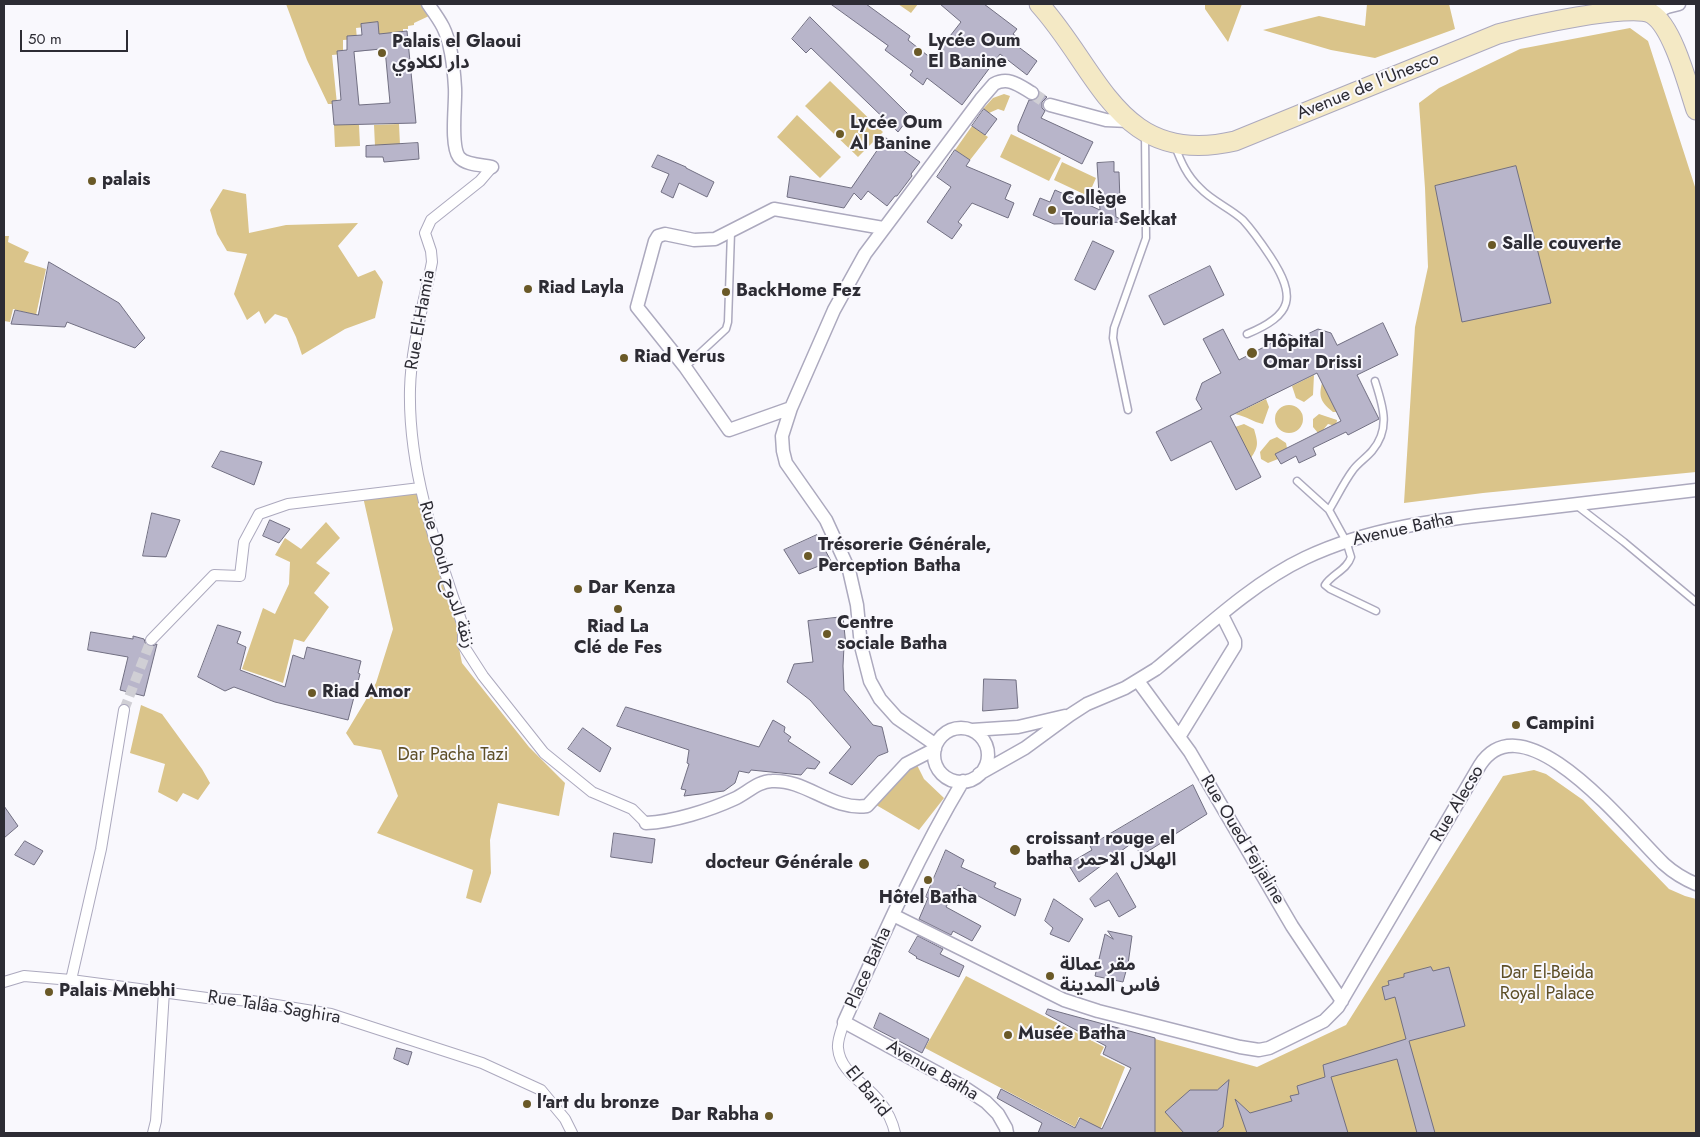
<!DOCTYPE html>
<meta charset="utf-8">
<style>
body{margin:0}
#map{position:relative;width:1700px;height:1137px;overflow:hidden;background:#f9f8fd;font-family:Jost,sans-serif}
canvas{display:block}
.frame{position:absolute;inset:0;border:5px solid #2d2c34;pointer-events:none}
.scale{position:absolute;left:20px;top:30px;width:108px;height:22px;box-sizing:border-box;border:2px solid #2d2c34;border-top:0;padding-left:6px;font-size:15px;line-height:18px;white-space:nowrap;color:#2d2c34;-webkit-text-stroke:4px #f9f8fd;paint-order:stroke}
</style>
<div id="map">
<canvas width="1700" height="1137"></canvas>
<div class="frame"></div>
<div class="scale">50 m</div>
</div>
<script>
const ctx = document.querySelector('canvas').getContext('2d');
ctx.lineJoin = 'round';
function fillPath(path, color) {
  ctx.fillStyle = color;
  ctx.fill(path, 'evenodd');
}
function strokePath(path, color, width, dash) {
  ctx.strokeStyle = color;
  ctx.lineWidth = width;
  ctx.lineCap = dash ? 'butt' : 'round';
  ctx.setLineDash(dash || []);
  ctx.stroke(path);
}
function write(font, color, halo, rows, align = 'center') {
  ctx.font = font + ' Jost,"Noto Sans Arabic",sans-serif';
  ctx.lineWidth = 4;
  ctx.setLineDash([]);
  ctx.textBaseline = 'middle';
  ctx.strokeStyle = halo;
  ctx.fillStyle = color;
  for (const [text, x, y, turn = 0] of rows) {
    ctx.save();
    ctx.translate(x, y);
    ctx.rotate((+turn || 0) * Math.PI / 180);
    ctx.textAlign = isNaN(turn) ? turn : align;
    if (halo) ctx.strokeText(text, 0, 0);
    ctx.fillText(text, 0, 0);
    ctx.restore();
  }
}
const green = new Path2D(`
 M286 4H421L429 16 414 23V25L408 26V29H403V35L375 38 374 26 356 28 357 39 343 40V54L332 55 337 104H328L307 60Z
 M898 4H918L911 13Z
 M1205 4H1242L1228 42 1205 9Z
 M1367 4H1449L1455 29 1375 58 1331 50 1263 30 1319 16 1365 26Z
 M1630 28 1648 41 1696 190V472L1483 493 1404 503 1415 327 1428 267 1425 188 1419 103 1439 88 1520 49Z
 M830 81 883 132 858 157 805 106Z
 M1004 94 1010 96 1004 111 998 109 989 113 983 109 993 98Z
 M797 115 841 157 820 178 777 137Z
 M399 124 400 145 375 146 374 125Z
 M334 125H359L360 146 335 147Z
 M972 126 988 137 970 160 955 150Z
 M1011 134 1061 158 1049 181 1000 157Z
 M1062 162 1096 178 1088 196 1054 180Z
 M223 189 246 194 249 233 286 225 358 223 338 246 358 277 375 270 383 282 375 318 345 329 302 355 296 337 287 318 275 314 265 324 259 311 247 320 234 294 247 254 227 251 217 234 210 210Z
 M4 236H9L8 242 29 252 24 262 46 269 36 315 13 309 10 322 4 321Z
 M1314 375 1313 395 1304 402 1296 398 1292 386Z
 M1322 383 1337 412H1333C1322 403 1318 398 1322 383Z
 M1266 399 1269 407 1263 424C1253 422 1246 416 1235 414Z
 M1275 419a14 14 0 1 1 28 0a14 14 0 1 1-28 0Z
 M1319 414 1337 420 1336 426 1328 424 1323 430 1318 433 1313 427V419Z
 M1244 424 1254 429C1258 443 1259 446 1251 458L1235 427Z
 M1277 437 1286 443 1287 448 1276 454 1278 459 1268 463 1261 459 1260 452 1270 440Z
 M420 490 422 517 462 627 458 643 462 663 529 747 565 783 559 816 498 803 490 840 491 873 481 903 466 898 473 870 377 833 398 796 381 750 354 745 346 733 376 683 393 629 363 497Z
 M326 522 340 538 316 563 330 573 314 593 329 607 304 642 294 639 283 683 242 669 263 608 275 614 289 584 290 562 275 555 285 538 301 549Z
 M141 705 162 714 202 769 210 783 198 800 183 793 177 802 158 792 165 764 130 753Z
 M915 761 924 779 944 798 919 830 871 802Z
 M1534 770 1546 774 1583 800 1669 889 1685 896 1696 899V1133H1155V1039L1257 1067 1346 1025 1503 776Z
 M966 976 1104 1047 1100 1055 1125 1067 1100 1130 1079 1117 1075 1127 925 1048Z`);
const building = new Path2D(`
 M831 4H866L910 36 908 40 932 59 961 22 940 4H984L1017 29 1013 34 1020 39 1016 45 1037 61 1027 75 1000 54 962 105 927 78 923 85 910 75 913 71 885 50 888 46Z
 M810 17 910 116 898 132 811 48 806 53 792 39Z
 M378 22 379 34 407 31 416 123 334 125 332 101 341 100 337 51 347 50V36L362 35 361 24ZM385 49 390 103 359 105 354 52Z
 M1040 93 1047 97 1042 102V108L1045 111 1041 118 1093 142 1082 164 1018 131V126L1029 100H1036Z
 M984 109 997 119 985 135 972 126Z
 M886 138 920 162 911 174 912 176 897 196H895L887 206 868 191 861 200 854 193 844 208 787 197 790 176 851 188Z
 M418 143 419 159 384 162 383 157H366V146Z
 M955 150 970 160 966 166 1011 185 1005 199 1014 203 1008 218 972 203 958 222 962 225 952 239 927 222 951 187 937 177Z
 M658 155 686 167V168L714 182 707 197 679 183 673 198 661 192 669 174 652 167Z
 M1114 162V172H1119L1120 202H1115L1116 217 1129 222 1054 224 1033 215 1040 198 1050 202 1055 190 1100 210 1097 163Z
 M1516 166 1551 303 1462 322 1435 186Z
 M1093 241 1114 251 1095 290 1075 280Z
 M49 262 119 303 145 338 135 348 67 322 65 327 11 324 15 310 38 315Z
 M1210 266 1224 295 1164 325 1149 296Z
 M1383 323 1398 355 1357 375 1379 419 1348 435 1346 432 1313 448 1316 455 1299 463 1296 456 1281 464 1275 454 1341 421 1317 373 1230 416 1261 477 1236 490 1211 441 1171 461 1156 432 1202 409 1196 399 1202 383 1221 373 1203 339 1223 329 1239 360 1289 334 1297 339 1318 329 1331 333 1337 345Z
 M221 451 262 462 254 485 212 467Z
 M152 513 180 520 166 557 143 556Z
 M270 520 290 529 279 543 263 536Z
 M817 535 831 561 799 574 784 550Z
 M843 617 846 646H844L843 666 844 690 873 725 882 727 888 752 878 756 852 785 829 773 851 747 810 700 787 682 794 664 813 662 808 621Z
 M218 625 241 632 237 643 246 647 240 670 285 687 293 655 304 659 307 647 361 661 358 673 360 674 348 720 275 702 234 687 225 691 198 677Z
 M91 632 133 639V636L144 639 146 645 150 647 157 644 144 696 120 690 128 657 88 650Z
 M984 679 1016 680 1018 708 983 711Z
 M626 707 759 747 773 720 785 727 784 732 791 737 788 741 820 762 815 769 807 768 801 775 751 770 749 773 739 771 735 783 724 791 684 796 686 790 681 789 689 764 687 763 689 750 617 726Z
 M583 728 611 748 600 772 568 749Z
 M1193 785 1207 814 1142 855 1132 843 1079 882 1068 864 1092 850 1090 846Z
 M4 806 18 826 4 838Z
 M614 833 655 839 652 863 611 857Z
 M25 841 43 851 34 865 15 855Z
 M946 850 964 860 961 867 996 883 994 887 1021 899 1015 916 958 885 946 907 981 926 972 941 953 931 951 935 919 919 928 898 926 897Z
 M1117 873 1136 907 1119 917 1109 900 1095 907 1090 899Z
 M1054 899 1083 919 1069 942 1050 934 1053 928 1045 921Z
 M1108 931 1132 936 1128 964 1123 982 1095 976 1105 934 1113 939Z
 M918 936 943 949 940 954 964 966 959 977 916 958 917 957 909 952Z
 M1431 967 1433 971 1449 967 1465 1026 1409 1041 1435 1133H1417L1397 1059 1331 1077 1348 1133H1247L1235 1099 1250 1113 1292 1101 1290 1096 1299 1094 1297 1086 1325 1077 1323 1065 1406 1039 1395 997 1385 1000 1382 987 1389 985 1388 981 1404 977V974Z
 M1048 1009 1155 1038V1133H1038L1042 1123 997 1098 1001 1089 1075 1128 1080 1118 1102 1129 1131 1068 1103 1054 1106 1046 1046 1014Z
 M880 1013 929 1039 922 1053 874 1028Z
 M397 1048 412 1052 408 1065 394 1059Z
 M1229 1080 1223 1127 1216 1133H1184L1165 1112 1190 1090H1217Z`);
const pedestrianTunnel = new Path2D(`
 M124 710 151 640`);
const minorTunnel = new Path2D(`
 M1032 93 1050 105`);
const service = new Path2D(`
 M1175 146C1181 162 1187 176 1200 188 1212 201 1230 208 1243 220 1253 231 1262 244 1270 256 1297 297 1293 315 1247 334
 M685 367 726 329 728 322 731 232
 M1128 410 1113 338 1114 328 1146 238 1145 133
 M1297 481 1329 510 1346 541 1351 557C1347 570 1332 574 1325 585L1330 589 1376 611
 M1576 505 1624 542 1696 602
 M1329 510C1337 497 1344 482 1353 470 1358 463 1366 458 1372 451 1391 429 1383 406 1375 381`);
const pedestrian = new Path2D(`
 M492 167 480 181 431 220 425 233 431 251 432 262C424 303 411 347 410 389 408 471 437 550 463 626V645L483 676 544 753 592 792 632 809 646 823
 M151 640 214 575 240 576 244 542 259 514 288 504 420 488
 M71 980 101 849 124 710
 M4 982 24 976 71 980 207 998 252 1001 331 1014 482 1063 541 1090 565 1119 572 1133
 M844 1022C842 1029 837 1040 838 1048 840 1073 867 1084 880 1102 887 1110 893 1123 895 1133
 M153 1133 156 1121 164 991`);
const minor = new Path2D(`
 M428 4C433 11 439 19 443 27 451 43 454 70 455 88 456 103 450 145 459 157 465 165 483 165 492 167
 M1652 14 1667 7 1679 4
 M1050 105 1106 120 1129 121
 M791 408 729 430 685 367 637 307 655 241 658 236 665 234 694 240 715 239 774 209 883 228
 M1138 681 1190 752 1292 926 1342 1001
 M934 755a27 27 0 1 1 54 0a27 27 0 1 1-54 0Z
 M972 730 1018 727 1065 716
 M1179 737 1235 646V641L1222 615
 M936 745 897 718 880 699 870 681 861 646 857 605 849 570 826 520 786 463 783 451 782 436 791 408 834 310 865 254 981 99 994 84C1009 76 1020 86 1032 93
 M979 774 1025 748 1070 715 1087 704 1125 688 1156 669C1202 631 1252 583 1305 558 1372 526 1446 519 1519 511 1578 504 1637 497 1696 490
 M963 781C917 858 881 940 844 1022L962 1086 986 1102 998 1114 1006 1128 1007 1133
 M646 823C673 822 710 810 734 799 747 793 758 781 772 781 806 779 832 811 867 806L906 764 935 749
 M893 915 1064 1000 1098 1011 1240 1047 1259 1050 1269 1048 1324 1021 1338 1007 1480 765C1525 696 1631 833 1664 864 1674 873 1684 879 1696 884`);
const secondary = new Path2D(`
 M1039 4C1100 71 1119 168 1235 141L1498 34C1524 27 1632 2 1652 14 1673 27 1688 86 1696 110`);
const markers = [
 [918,52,5,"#6a5927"],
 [382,53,5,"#6a5927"],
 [840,134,5,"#6a5927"],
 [92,181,5,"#6a5927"],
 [1052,210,5,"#6a5927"],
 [1492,245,5,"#6a5927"],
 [528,289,5,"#6a5927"],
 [726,292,5,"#6a5927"],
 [1252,353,6,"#6a5927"],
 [624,358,5,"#6a5927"],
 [808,556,5,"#6a5927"],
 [578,589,5,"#6a5927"],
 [618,609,5,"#6a5927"],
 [827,634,5,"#6a5927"],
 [312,693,5,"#6a5927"],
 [1516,725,5,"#6a5927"],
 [1015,850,6,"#6a5927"],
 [864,864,6,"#6a5927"],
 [928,880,5,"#6a5927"],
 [1050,976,5,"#6a5927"],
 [49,992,5,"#6a5927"],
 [1008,1035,5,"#6a5927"],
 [527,1104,5,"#6a5927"],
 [769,1116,5,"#6a5927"]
];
const poiNames = [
 ["Lycée Oum",928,42],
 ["El Banine",928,63],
 ["Palais el Glaoui",392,43],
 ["دار لكلاوي",392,64],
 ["Lycée Oum",850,124],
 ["Al Banine",850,145],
 ["palais",102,181],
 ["Collège",1062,200],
 ["Touria Sekkat",1062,221],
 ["Salle couverte",1502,245],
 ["Riad Layla",538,289],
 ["BackHome Fez",736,292],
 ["Hôpital",1263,343],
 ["Omar Drissi",1263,364],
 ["Riad Verus",634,358],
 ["Trésorerie Générale,",818,546],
 ["Perception Batha",818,567],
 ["Dar Kenza",588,589],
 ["Centre",837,624],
 ["sociale Batha",837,645],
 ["Riad La",618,628,"center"],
 ["Clé de Fes",618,649,"center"],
 ["Riad Amor",322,693],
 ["Campini",1526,725],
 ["croissant rouge el",1026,840],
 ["batha الهلال الاحمر",1026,861],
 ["docteur Générale",853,864,"right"],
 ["Hôtel Batha",928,899,"center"],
 ["مقر عمالة",1060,966],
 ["فاس المدينة",1060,987],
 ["Palais Mnebhi",59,992],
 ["Musée Batha",1018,1035],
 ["l'art du bronze",537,1104],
 ["Dar Rabha",759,1116,"right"]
];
const streetNames = [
 ["Avenue de l'Unesco",1368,87,-22],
 ["Rue El-Hamia",421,320,-80],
 ["Avenue Batha",1403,530,-12],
 ["Rue Douh زنقة الدوح",446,575,73],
 ["Rue Alecso",1458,804,-59],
 ["Rue Oued Fejjaline",1242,840,59],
 ["Place Batha",869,968,-66],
 ["Rue Talâa Saghira",274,1008,9],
 ["Avenue Batha",932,1071,30],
 ["El Barid",867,1092,51]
];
const parkNames = [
 ["Dar Pacha Tazi",453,756],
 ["Dar El-Beida",1547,974],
 ["Royal Palace",1547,995]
];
fillPath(green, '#dac48a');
fillPath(building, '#b8b5ca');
strokePath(building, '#716f82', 1);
strokePath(pedestrianTunnel, '#d0cfd5', 10, [10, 5]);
strokePath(minorTunnel, '#d0cfd5', 12, [12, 6]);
strokePath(service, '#aca9be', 9);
strokePath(pedestrian, '#aca9be', 12);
strokePath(minor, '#aca9be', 15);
strokePath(secondary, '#aca9be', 21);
strokePath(service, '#fff', 6);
strokePath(pedestrian, '#fff', 10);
strokePath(minor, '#fff', 12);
strokePath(secondary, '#f4e9c5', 19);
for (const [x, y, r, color] of markers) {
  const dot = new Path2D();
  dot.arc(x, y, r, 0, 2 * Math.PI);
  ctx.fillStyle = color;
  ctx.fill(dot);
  strokePath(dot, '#f9f8fd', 2);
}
write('bold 18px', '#2d2c34', '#f9f8fd', poiNames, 'left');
write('18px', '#2d2c34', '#f9f8fd', streetNames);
write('18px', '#5e4f27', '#f9f8fd', parkNames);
</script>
